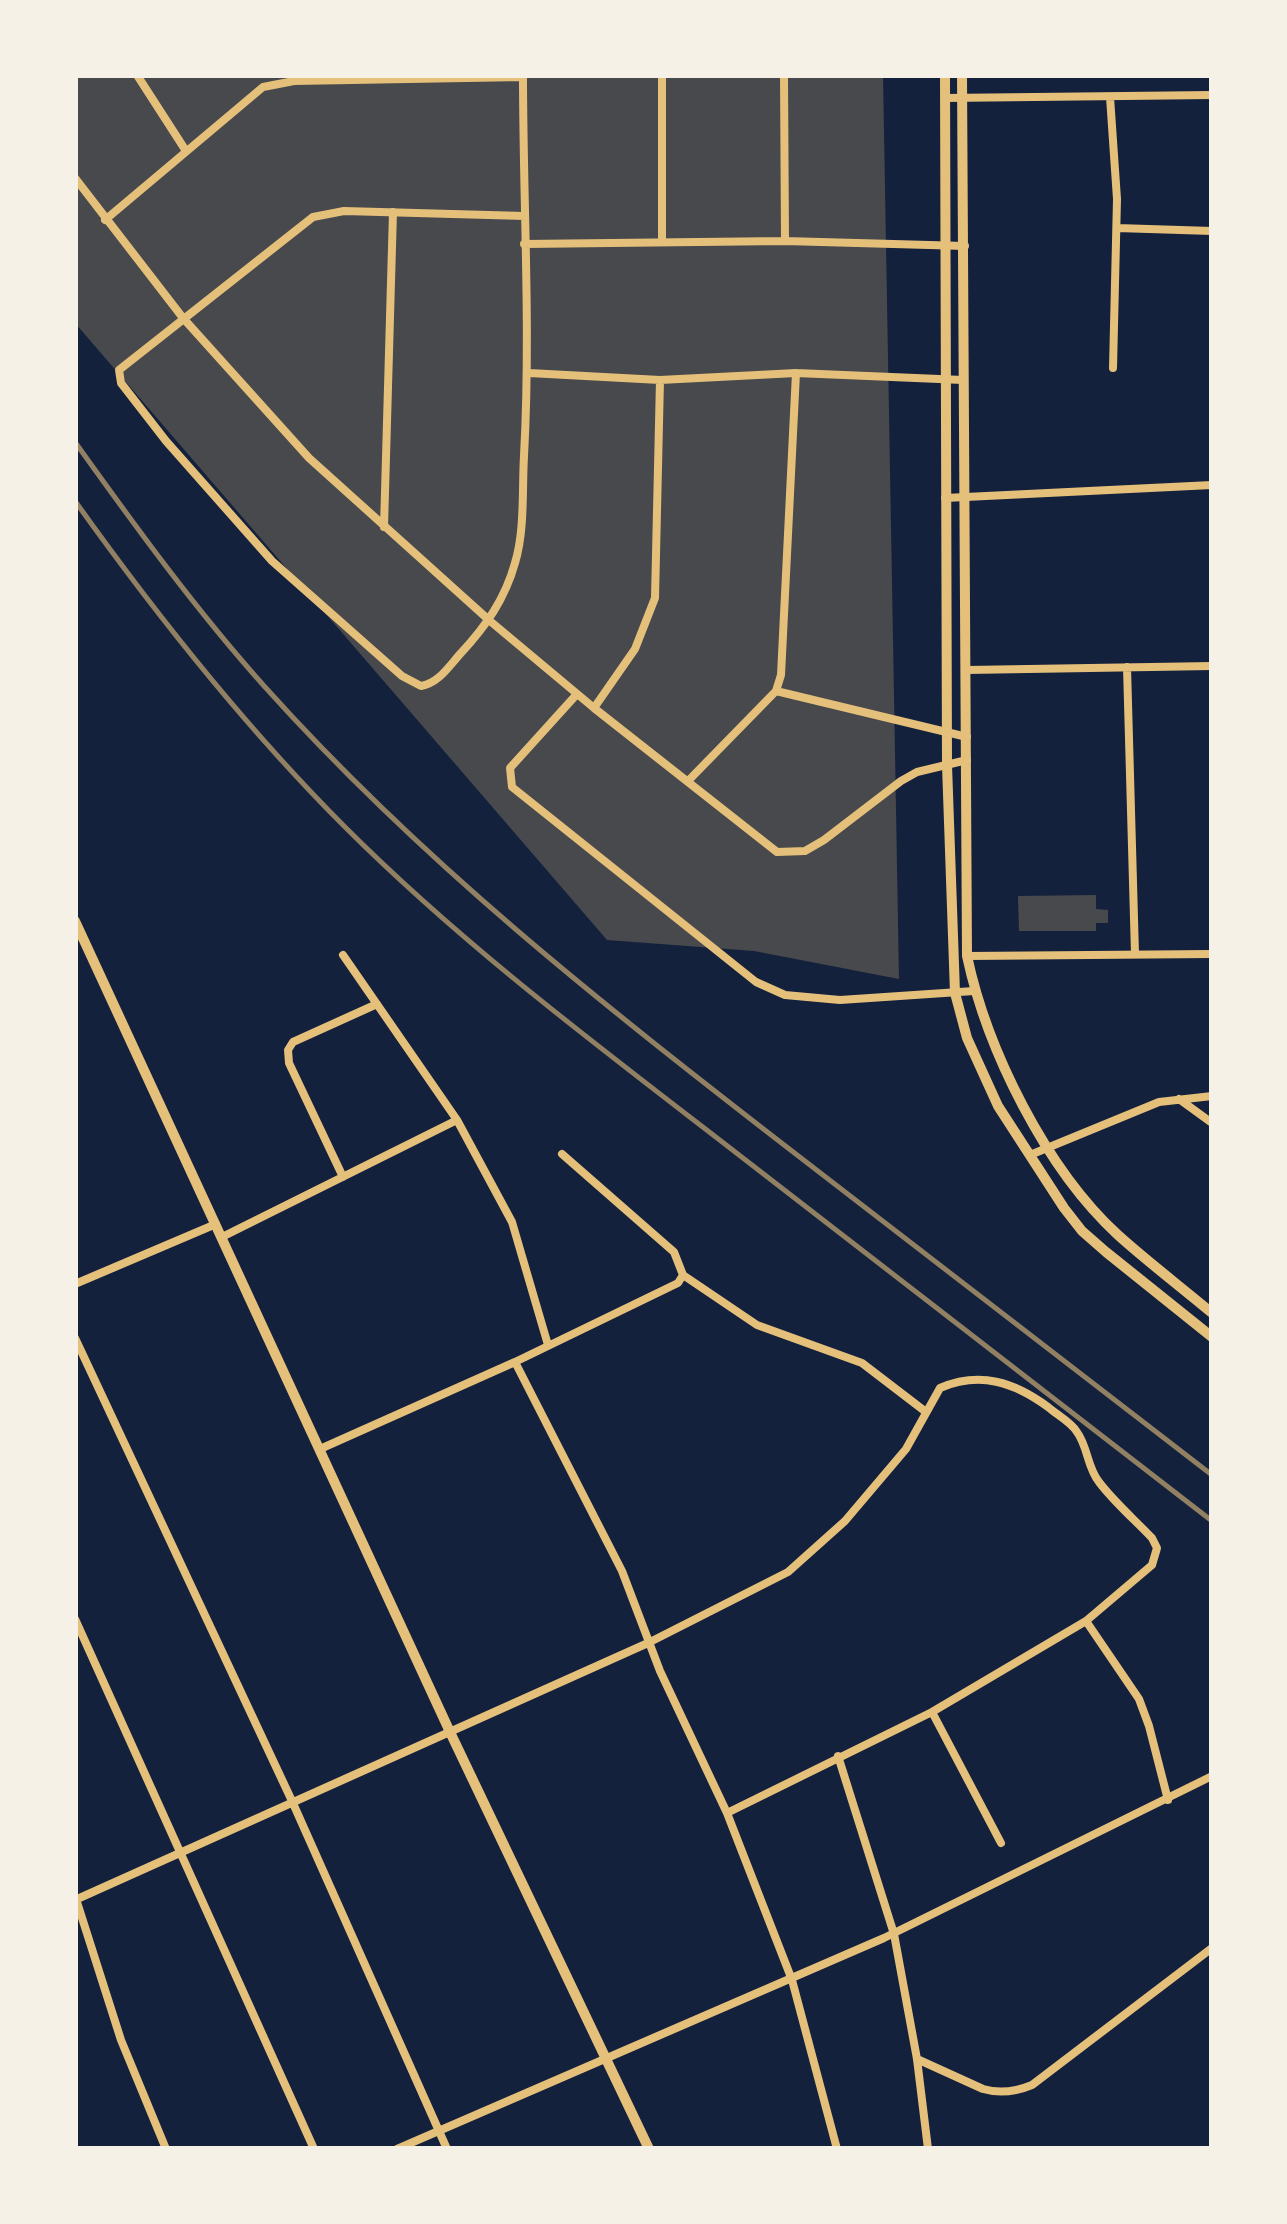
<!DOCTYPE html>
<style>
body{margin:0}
#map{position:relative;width:1287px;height:2224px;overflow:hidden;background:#14213d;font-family:Cabin,sans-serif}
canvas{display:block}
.frame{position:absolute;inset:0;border:78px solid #f6f1e7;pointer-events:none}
</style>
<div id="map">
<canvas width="1287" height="2224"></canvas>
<div class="frame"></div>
</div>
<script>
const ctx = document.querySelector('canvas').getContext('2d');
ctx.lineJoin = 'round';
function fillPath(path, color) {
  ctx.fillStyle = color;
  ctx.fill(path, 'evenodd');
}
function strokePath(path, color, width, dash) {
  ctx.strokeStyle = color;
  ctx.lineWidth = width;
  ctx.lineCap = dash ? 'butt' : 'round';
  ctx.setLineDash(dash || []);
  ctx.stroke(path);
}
const building = new Path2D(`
 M75 75H883L899 979 754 951 607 940 75 323Z
 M1096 895V909L1108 910V923H1096V931H1019L1018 896Z`);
const minor = new Path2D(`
 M137 75 186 151
 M523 75C523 202 531 329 524 456 522 490 525 530 515 563 505 599 486 626 461 653 449 666 439 683 421 686L402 676 272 561 166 441 121 383 119 370 313 217 344 211 525 216
 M784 75 785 241
 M1110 97 1117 199 1113 368
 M945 98 1212 95
 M75 178 183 318 309 458 490 621 594 708 777 852 805 851 824 840 901 781 917 772 967 760
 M105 220 263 87 294 81 523 77
 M1117 228 1212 231
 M662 242V75
 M524 244 785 241 965 246
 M529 373 660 380 796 373 963 380
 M945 498 1212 485
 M384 527 393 212
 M1127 667 1135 954
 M967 670 1212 666
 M776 691 967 737
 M577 694 510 768 512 787 756 982 785 995 840 1000 974 991
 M594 708 635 649 655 598 660 380
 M688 781 776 691 781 675 796 373
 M343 955 457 1120 512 1222 548 1345
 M967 956 1212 954
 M1179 1099 1212 1123
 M1030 1155 1159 1102 1212 1096
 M343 1177 289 1063 288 1050 293 1042 377 1004
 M222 1237 457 1120
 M683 1275 757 1325 862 1363 926 1412
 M75 1284 216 1224
 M75 1338 292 1801 447 2149
 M515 1362 622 1571 660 1671 727 1813 792 1980 837 2149
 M320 1449 515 1362 678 1283 683 1275 674 1252 562 1154
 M75 1619 314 2149
 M1086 1621 1139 1699 1149 1726 1168 1800
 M932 1712 1001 1843
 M838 1756 894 1934 917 2059 928 2149
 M76 1899 121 2040 166 2149
 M75 1900 648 1643 788 1572 845 1521 906 1449 940 1388C980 1371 1014 1382 1048 1407 1057 1415 1071 1422 1077 1432 1088 1447 1087 1467 1099 1482 1114 1502 1135 1520 1152 1538L1157 1548 1152 1565 1086 1621 932 1712 727 1813
 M917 2059 983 2089C1000 2094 1015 2092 1032 2085L1212 1948
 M397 2149 884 1938 1212 1776`);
const tertiary = new Path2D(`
 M945 75 947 765 955 993 967 1038 998 1106 1064 1208 1082 1231 1106 1252 1212 1337
 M962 75 967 956C987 1050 1046 1169 1118 1235 1148 1262 1181 1287 1212 1313
 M75 921 450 1732 649 2149`);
const rail = new Path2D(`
 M75 442C135 526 196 610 265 687 424 864 601 1003 788 1148 930 1257 1071 1366 1212 1475
 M75 501C157 616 245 727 345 827 464 946 598 1046 730 1148 891 1272 1051 1397 1212 1521`);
fillPath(building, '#48494c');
strokePath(minor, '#e5c07b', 8);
strokePath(tertiary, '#e5c07b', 10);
strokePath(rail, '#918062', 5);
</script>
